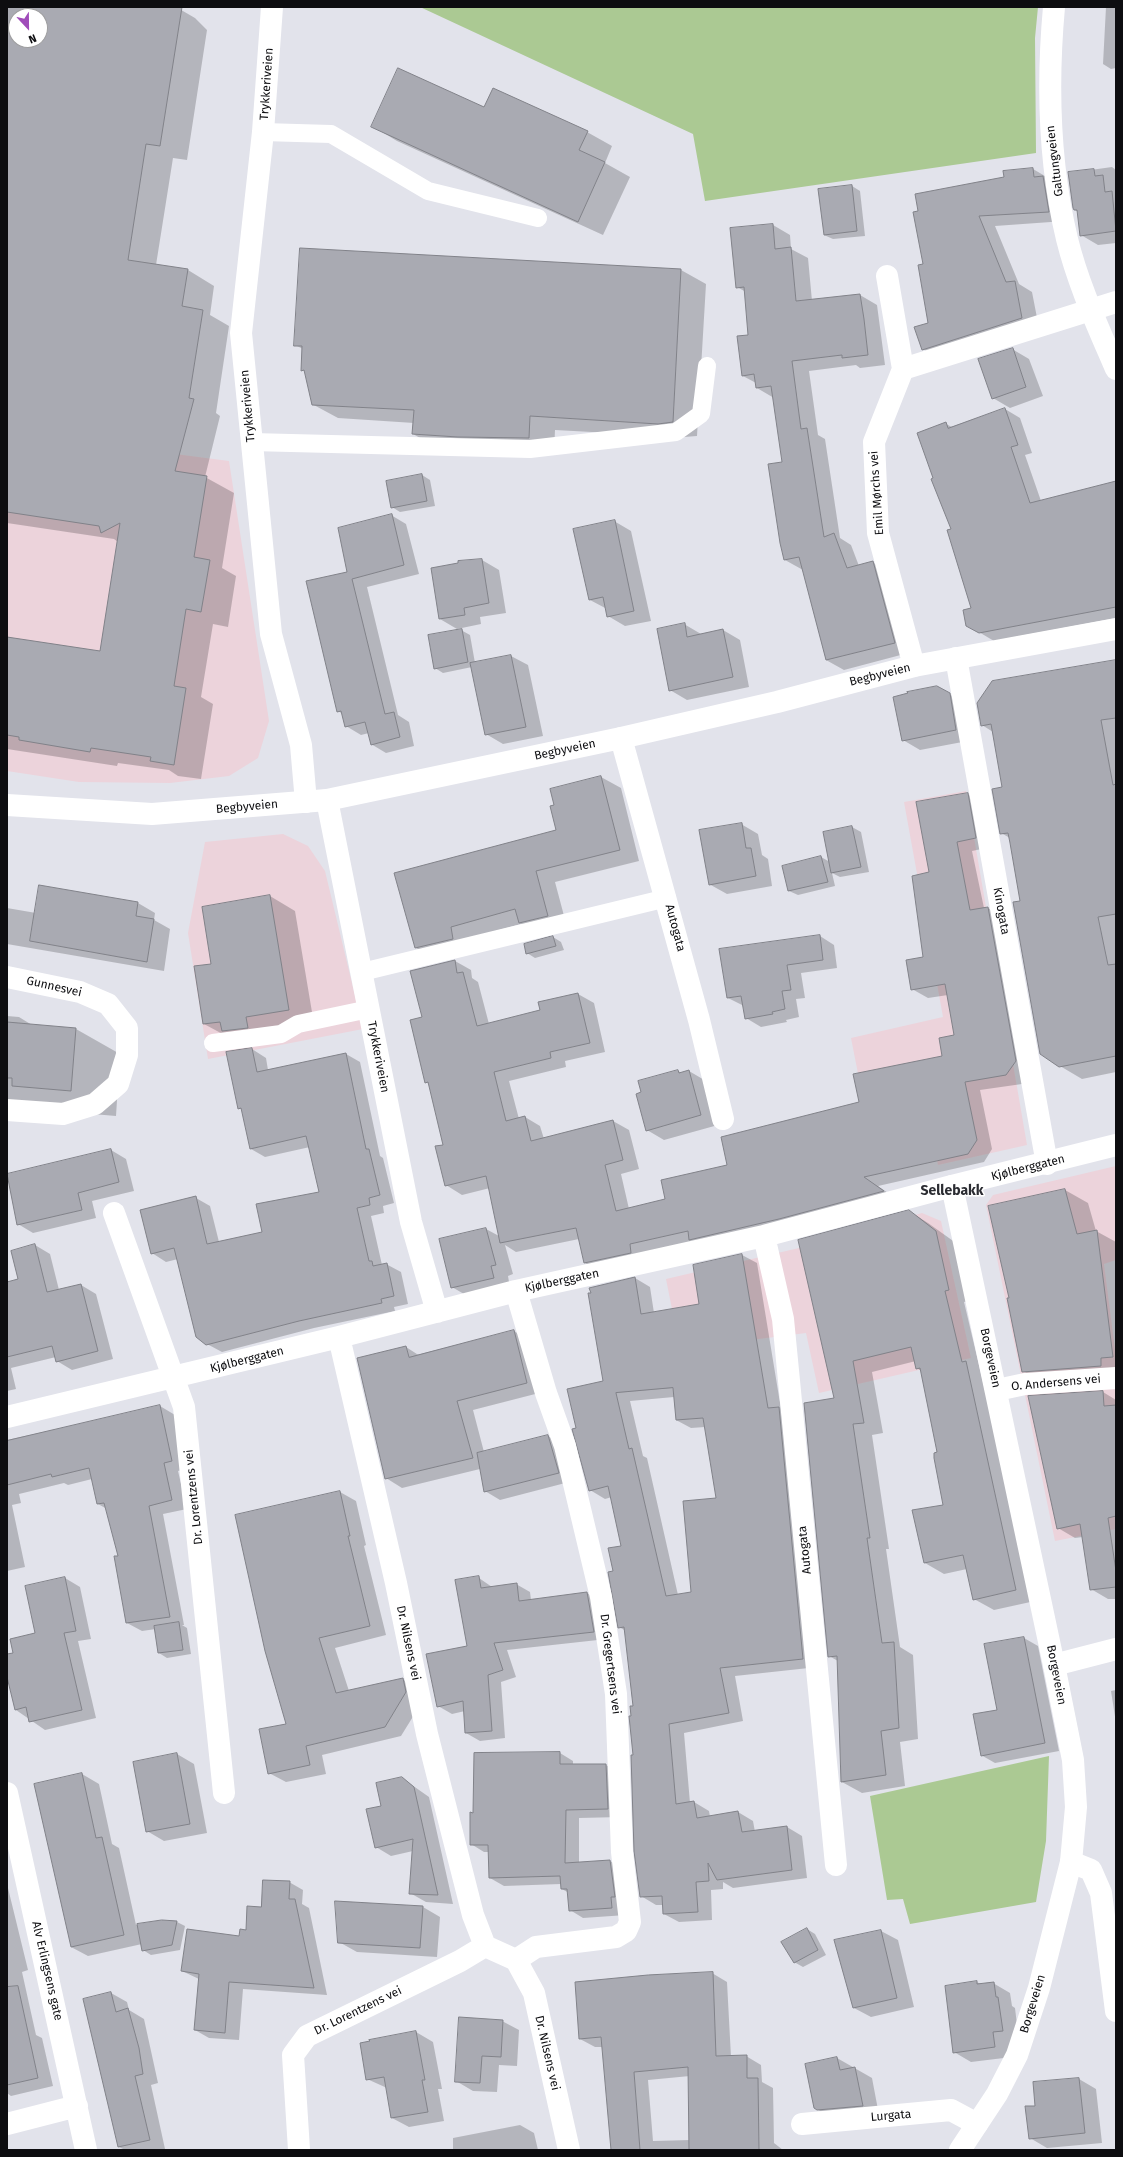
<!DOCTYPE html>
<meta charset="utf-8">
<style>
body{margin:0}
#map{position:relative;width:1123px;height:2157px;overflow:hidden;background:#e2e3eb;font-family:"Fira Sans",sans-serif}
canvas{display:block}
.frame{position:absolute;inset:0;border:8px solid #0d0d10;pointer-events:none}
.north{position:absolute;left:8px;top:8px;width:40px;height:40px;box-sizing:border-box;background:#fff;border:1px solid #9e9e9f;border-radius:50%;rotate:158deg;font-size:11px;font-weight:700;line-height:16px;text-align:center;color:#0d0d10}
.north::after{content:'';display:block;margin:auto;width:14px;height:18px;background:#a04cba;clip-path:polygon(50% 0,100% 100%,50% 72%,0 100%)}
</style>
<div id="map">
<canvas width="1123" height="2157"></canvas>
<div class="frame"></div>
<div class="north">N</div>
</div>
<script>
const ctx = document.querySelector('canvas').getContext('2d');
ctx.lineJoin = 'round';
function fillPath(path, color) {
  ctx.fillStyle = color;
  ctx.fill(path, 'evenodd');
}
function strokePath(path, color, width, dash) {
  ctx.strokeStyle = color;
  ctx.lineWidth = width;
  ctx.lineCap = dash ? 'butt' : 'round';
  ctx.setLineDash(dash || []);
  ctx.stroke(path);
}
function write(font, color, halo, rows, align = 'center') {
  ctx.font = font + ' "Fira Sans",sans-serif';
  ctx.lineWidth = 3;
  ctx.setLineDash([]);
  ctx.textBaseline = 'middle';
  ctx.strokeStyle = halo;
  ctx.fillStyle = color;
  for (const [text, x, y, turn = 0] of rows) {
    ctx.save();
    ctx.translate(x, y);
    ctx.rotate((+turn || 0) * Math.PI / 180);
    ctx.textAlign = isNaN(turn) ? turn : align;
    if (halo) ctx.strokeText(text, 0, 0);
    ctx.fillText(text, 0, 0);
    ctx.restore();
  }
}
const commercial = new Path2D(`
 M7 432 229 461 269 721 258 758 229 776 170 783 79 782 7 771Z
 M966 791 1027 1145 938 1165 922 1093 863 1099 851 1038 943 1017 904 802Z
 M283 834 308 846 325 871 363 1029 208 1059 188 933 205 842Z
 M1116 1166V1260L1104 1264 1116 1357V1529L1055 1541 986 1205 993 1195Z
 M922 1213 941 1221 971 1358 819 1393 806 1333 680 1349 666 1279 799 1248Z`);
const green = new Path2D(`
 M420 7H1038L1035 38 1036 153 705 201 693 134Z
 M1049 1756 1046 1841 1036 1902 910 1924 903 1899 887 1900 870 1796Z`);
const shadow = new Path2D(`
 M7 7H176L195 18 207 30 187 160 173 158 156 265 188 270 214 286 210 315 229 326 216 413 220 416 205 477 234 493 222 568 236 576 228 627 213 624 201 697 213 704 201 779 178 776 169 770 118 763 117 766 7 749V638L101 652 118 542 114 539 7 523ZM16 16H40V40H16Z
 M1106 7H1116V68L1111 69 1103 64Z
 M485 108 587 132 612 146 605 163 630 177 603 235 397 141 372 126Z
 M1112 167 1116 170V243L1098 245 1081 235 1078 212 1075 210 1069 173Z
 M1033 169 1050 179 1065 221 995 226 1019 284 1032 292 1039 328 940 359 923 349 929 324 924 265 1005 178Z
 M852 186 860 191 865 236 833 239 824 235Z
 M773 225 790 235 791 249 808 258 812 301 860 295 877 305 885 365 860 368 856 365 809 371 818 435 825 439 840 538 851 545 859 566 872 562 890 572 912 652 844 670 826 660 803 570 785 560 783 463 774 398 757 388 756 383 743 376 749 336 746 292 737 287Z
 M681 270 706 284 697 436 684 437 555 430 554 452 438 448 413 434 414 423 338 418 312 404 306 372 302 370 303 349 295 345Z
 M1012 349 1029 359 1043 396 1010 408 993 398Z
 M1005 409 1020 418 1032 453 1025 455 1041 501 1116 482V618L994 641 967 625 972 608 952 529 934 479 946 424 952 427Z
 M422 475 430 480 435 506 400 512 392 507Z
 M391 515 406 524 419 574 367 587 398 715 409 722 414 746 386 753 371 744 369 733 361 735 346 726 343 714 338 711 348 573Z
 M614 521 631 531 651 621 625 626 608 616 607 609 590 600Z
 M482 560 499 570 506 613 480 617 481 624 457 629 440 619Z
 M684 624 701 634 723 630 740 640 749 687 687 700 670 690Z
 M461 630 470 635 475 663 511 656 528 665 543 736 503 744 486 734 472 667 443 673 435 668Z
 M1116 662V1072L1082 1079 1060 1066 1021 902 1010 838 1001 833 1003 788 993 732 982 725Z
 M949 694 966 704 973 740 920 750 903 740Z
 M601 777 621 788 639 861 555 882 567 927 539 934 521 924 470 938 435 959 416 948 557 831 555 806Z
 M967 794 983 803 991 847 972 851 984 908H988L1004 917 1022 1084 980 1090 992 1149 984 1162 878 1186 898 1200 600 1272 585 1263 579 1239 516 1252 505 1245 513 1274 508 1276 510 1288 469 1297 452 1287 440 1240 486 1229 499 1236 490 1188 462 1195 446 1185 444 1145 429 1084 426 1082 424 1018 411 972 455 961 471 970 472 978 478 982 489 1024 541 1011 578 994 594 1003 605 1052 565 1061 566 1067 509 1081 519 1119 525 1117 540 1126 544 1139 613 1121 629 1130 639 1169 621 1174 629 1209 666 1200 729 1166 860 1103 944 1057 955 1036 948 995 928 998 912 989 924 958 930 873Z
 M741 824 758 834 762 855 768 859 772 886 727 894 709 884Z
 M852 827 861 832 869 872 840 877 832 873 835 886 798 895 789 891 821 857 830 862 824 833Z
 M40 887 138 903 155 913 154 920 170 929 164 971 7 944V908L36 913Z
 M270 896 295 911 314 1024 230 1038 204 1024 212 965Z
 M820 936 834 945 837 968 801 973 805 998 796 999 799 1017 786 1020 787 1022 761 1027 746 1018 744 1006 728 998Z
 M553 937 561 942 564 950 535 958 527 953Z
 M7 1016 19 1017 32 1025 76 1029 120 1054 116 1116 57 1111 7 1100Z
 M252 1049 266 1058 268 1070 346 1054 360 1062 380 1156 383 1158 394 1203 383 1206 384 1213 371 1216 382 1265 386 1264 401 1272 408 1304 394 1307 395 1311 314 1328 222 1352 207 1344 178 1259 166 1262 152 1253 196 1198 210 1206 219 1242 263 1232 320 1193 310 1147 265 1157 251 1149 243 1110 238 1108Z
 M678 1071 682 1073 689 1071 706 1081 718 1125 664 1140 647 1130Z
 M111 1150 126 1159 134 1191 92 1201 96 1218 33 1233 18 1224 7 1175Z
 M1065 1190 1088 1203 1096 1231 1116 1242V1380L1046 1384 1023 1371 1010 1299 989 1207Z
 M909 1211 928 1223 956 1243 968 1301 964 1302 1035 1601 994 1610 974 1599 967 1569 944 1574 925 1563 914 1511 945 1506 938 1453 921 1371 917 1368 916 1361 872 1372 883 1433 872 1435 889 1549H886L900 1647 913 1655 918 1739 900 1742 905 1786 862 1793 842 1782 838 1661 829 1656 835 1399Z
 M35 1245 50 1254 59 1290 81 1285 96 1294 113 1359 72 1370 57 1361 56 1357 11 1368 16 1389 7 1391V1283L19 1280Z
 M742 1255 757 1263 781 1409 818 1667 735 1676 743 1721 684 1733 690 1803 694 1802 709 1811 710 1817 738 1812 753 1821 755 1832 787 1827 802 1836 807 1878 733 1888 723 1882V1889L711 1890 712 1920 679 1922 664 1914 663 1905H656L641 1896 632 1717 634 1707 626 1631 619 1627 614 1572 623 1546 612 1497 605 1499 590 1490 577 1428 604 1381 635 1278 650 1287 654 1313 700 1305ZM674 1397 676 1420 691 1428 705 1427 717 1499 692 1593 678 1595 647 1458 643 1456 630 1401Z
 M514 1331 530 1341 543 1392 473 1410 484 1452 548 1436 563 1445 573 1481 500 1500 485 1491 480 1469 402 1488 386 1478 406 1347 420 1356Z
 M1103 1392 1116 1400V1599H1108L1091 1589 1083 1537 1075 1538 1058 1528Z
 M160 1406 175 1415 186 1469 178 1471 187 1509 163 1514 184 1625H182L187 1628 191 1654 167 1658 159 1653 156 1629 142 1631 127 1623 119 1557 107 1509 98 1504 92 1479 68 1485 64 1483 19 1494 21 1503 12 1505 25 1567 7 1571V1440Z
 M340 1492 356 1501 366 1545 364 1546 386 1635 335 1648 349 1691 402 1679 419 1688 422 1702 401 1736 322 1755 326 1774 286 1782 269 1773 287 1724Z
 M65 1578 80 1587 91 1639 78 1641 96 1718 45 1730 16 1710 7 1672V1655L15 1653 36 1634Z
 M479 1578 492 1587 516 1584 530 1592 531 1600 587 1593 600 1601 607 1639 507 1650 516 1677 501 1682 505 1738 480 1741 466 1733 465 1711 452 1714 438 1706 468 1647Z
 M1024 1638 1038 1646 1059 1751 995 1763 981 1755Z
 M1116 1690V1723L1111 1691Z
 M560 1753 573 1761V1765H606L620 1773 621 1817 579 1818V1863L610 1861 624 1869 626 1915 583 1918 570 1910 569 1893 562 1889 561 1884 504 1886 490 1878 489 1852H484L471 1844 474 1814Z
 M177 1754 194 1764 207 1833 164 1841 147 1831Z
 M82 1774 99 1784 112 1844 119 1848 136 1925 162 1921 177 1922 185 1926 180 1950 151 1955 143 1950 142 1944 88 1956 71 1947Z
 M402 1778 429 1797 453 1904 426 1902 410 1893 413 1851 391 1856 376 1847 382 1806Z
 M289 1882 303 1890 302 1904 309 1908 327 1995 243 1989 239 2040 209 2038 195 2030 199 1979 182 1971 240 1937 262 1908Z
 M7 1884 28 1970 22 1972 36 2035 42 2038 53 2086 11 2096 7 2093Z
 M423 1907 440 1917 437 1957 357 1952 339 1942Z
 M807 1929 815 1934 826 1955 803 1967 794 1962Z
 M881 1931 898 1940 914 2007 871 2017 854 2008Z
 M712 1973 727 1982 731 2057 746 2056 761 2065 762 2082 773 2088 774 2143 783 2150H613L603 2047H595L580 2039ZM690 2076V2140L653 2141 648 2080Z
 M977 1982 982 1985 993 1983 1010 1993 1012 2006 1015 2008 1019 2041 1012 2057 971 2062 954 2052Z
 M111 1993 127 2002 129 2010 144 2019 158 2083 151 2085 165 2149 125 2150 119 2147 84 2000Z
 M502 2021 519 2030 517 2066 499 2065 497 2092 473 2091 456 2081Z
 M416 2032 433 2042 442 2089H438L444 2121 409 2127 392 2118 387 2088 367 2079Z
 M837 2058 872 2078 879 2115 834 2119 815 2108Z
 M1079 2079 1096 2089 1102 2143 1047 2148 1030 2138 1036 2106 1034 2083Z
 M520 2125 534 2133 538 2150H453V2138Z`);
const building = new Path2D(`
 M7 7H182L160 146 146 144 128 260 188 269 182 306 203 310 189 398 194 399 175 471 207 476 194 557 210 560 201 612 186 609 174 686 186 688 174 765 150 761 151 757 91 748 90 752 19 740V737L7 735V637L100 651 120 523 101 533 99 526 7 512ZM16 16H40V40H16Z
 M398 68 484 107 493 88 588 131 579 150 605 162 578 222 371 127Z
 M1033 168 1034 177 1043 176 1049 212 979 216 1006 282 1015 281 1022 318 922 350 914 327 928 323 918 265 923 264 913 212 918 211 915 194 1004 177 1003 171Z
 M1094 169 1095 176 1103 175 1105 192 1112 191 1116 231 1080 236 1077 210H1074L1073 208 1068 172Z
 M852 185 857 231 824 235 818 189Z
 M773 224 775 249 791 247 796 301 860 294 864 319 868 355 842 358V355L792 361 801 429 807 428 824 537 834 533 847 568 873 561 895 643 826 660 799 557 784 560 780 543 768 464 782 462 771 386 756 388 754 374 742 376 737 336 748 335 744 287 736 288 730 228Z
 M300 248 681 269 673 422 658 424 530 416 529 438 458 437 412 434 414 410 312 405 304 370 301 371 302 346H294Z
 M1013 348 1026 387 992 399 978 359Z
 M1005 408 1018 445 1011 447 1030 503 1116 481V607L979 633 966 626 963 610 971 608 947 530 951 529 931 479 933 478 917 433 946 422 948 428Z
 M422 474 427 501 391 508 386 481Z
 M392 514 404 565 352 579 385 714 394 712 400 737 371 745 365 722 345 727 341 711 337 712 306 581 347 572 338 528Z
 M615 520 634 611 607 617 603 597 589 600 573 529Z
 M482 559 489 603 464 608 465 615 439 619 431 568 458 563V561Z
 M685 623 687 637 723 629 733 677 669 691 657 629Z
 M462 629 468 662 434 669 428 635Z
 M511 655 526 727 485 735 470 663Z
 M1116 660V718L1101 720 1113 785 1116 784V914L1098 917 1108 965 1116 964V1056L1059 1067 1040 1054 1013 902 1020 901 1010 843 1008 833 1000 834 992 789 1002 787 991 724 981 726 977 703 992 681Z
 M937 686 950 693 956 730 902 741 893 697 908 693 907 692Z
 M601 776 620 850 536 871 548 916 519 923 515 909 451 927 453 939 415 948 394 873 556 830 550 806 554 805 550 789Z
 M968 793 976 838 957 842 970 910 988 907 1016 1061 1006 1075 965 1082 977 1140 968 1154 864 1177 884 1191 779 1219 689 1240 688 1231 630 1244 631 1253 584 1263 576 1228 500 1243 486 1176 445 1186 435 1146 443 1145 428 1082 425 1083 410 1020 422 1017 410 971 455 960 457 973 463 972 477 1026 540 1010 538 1002 578 993 590 1043 550 1052 551 1058 494 1072 506 1121 525 1116 531 1141 613 1120 623 1160 605 1165 616 1211 665 1199 661 1180 727 1165 721 1137 859 1102 853 1074 942 1056 939 1038 954 1035 945 984 911 990 906 960 923 957 912 876 929 872 916 802Z
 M742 823 746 848H751L756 876 709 885 699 830Z
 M852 826 861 867 831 873 823 832Z
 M821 856 828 882 788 891 782 866Z
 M39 885 138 902 136 916 154 919 147 962 30 941Z
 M270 895 289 1010 246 1017 248 1028 222 1031 220 1022 203 1024 194 966 211 964 202 907Z
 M820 935 823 960 787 965 791 990 782 991 785 1009 772 1012 773 1014 745 1019 741 996 727 998 719 949Z
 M553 936 556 946 526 954 524 944Z
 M7 1022 76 1028 71 1091 12 1086V1078H7Z
 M252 1048 257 1072 346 1053 366 1149H369L380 1195 369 1198 370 1205 357 1208 369 1261H372L373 1266 387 1263 394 1296 381 1299 382 1303 299 1321 206 1345 196 1337 174 1248 151 1254 140 1210 196 1196 207 1244 262 1232 256 1204 319 1192 306 1136 250 1149 241 1108 238 1109 226 1052Z
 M678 1070 679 1073 689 1070 701 1115 646 1131 636 1094 641 1092 638 1081Z
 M111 1149 119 1182 78 1193 82 1210 17 1225 7 1174Z
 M1065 1189 1077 1234 1097 1230 1113 1357 1101 1358V1366L1022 1372 1007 1298H1009L988 1206Z
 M909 1210 936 1231 949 1290 945 1291 962 1362 966 1361 1016 1590 973 1600 963 1555 924 1563 912 1510 943 1505 934 1458V1453L937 1452 920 1368 916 1369 911 1347 853 1361 864 1423 853 1424 870 1538H867L882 1643 894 1642 899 1728 881 1731 886 1775 841 1782 837 1656 828 1657 804 1403 834 1398 798 1240Z
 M486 1228 496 1265 491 1266 494 1278 451 1288 439 1239Z
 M35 1244 47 1292 81 1284 98 1351 56 1362 52 1346 7 1357V1282L18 1279 11 1251Z
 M742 1254 768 1408 779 1407 803 1659 720 1668 729 1713 669 1724 676 1804 694 1801 697 1818 738 1811 742 1832 787 1826 792 1870 717 1880 708 1863 709 1881 696 1882 698 1912 663 1914 662 1896 640 1897 634 1851 631 1755H633L629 1716H631L630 1706H633L624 1627 618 1628 608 1572 613 1571 608 1548 621 1546 608 1486 589 1491 572 1429 576 1428 567 1389 603 1381 588 1293H591L589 1288 635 1277 641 1314 699 1304 693 1265ZM673 1388 676 1420 703 1418 716 1498 683 1501 691 1592 666 1596 632 1448 629 1449 616 1393Z
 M514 1330 527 1383 457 1401 473 1458 385 1479 357 1358 406 1346 409 1357Z
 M1103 1391 1104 1406 1116 1405V1516L1108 1518 1116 1571V1587L1090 1590 1080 1524 1057 1529 1028 1396Z
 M160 1405 172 1461 164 1463 172 1500 149 1506 170 1617 126 1623 114 1556H118L104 1503 97 1504 89 1468 52 1477 51 1474 7 1485V1441Z
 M548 1435 559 1473 484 1492 477 1453Z
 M340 1491 350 1536H348L370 1626 319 1638 336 1693 403 1678 406 1692 385 1727 306 1746 310 1765 268 1774 259 1729 286 1724 265 1651 235 1515Z
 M479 1576 481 1588 517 1583 519 1601 587 1592 594 1632 494 1643 503 1670 488 1675 492 1731 465 1733 463 1701 437 1707 426 1654 467 1646 455 1580Z
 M65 1577 76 1631 64 1633 82 1710 29 1722 26 1707 15 1710 7 1677V1654L13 1653 10 1639 35 1633 25 1586Z
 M179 1622 183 1650 158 1653 154 1626Z
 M1024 1637 1045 1743 981 1756 973 1714 997 1710 984 1644Z
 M560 1752V1764H606L608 1809 566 1810 565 1863 610 1860 615 1897H611L612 1908 569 1911 567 1889H561L560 1876 489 1878 488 1845H470V1812L473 1813 474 1753Z
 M177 1753 190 1824 146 1832 133 1762Z
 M82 1773 96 1838 102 1837 124 1935 71 1947 34 1784Z
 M402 1777 414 1787 438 1895 409 1894 413 1839 375 1848 366 1809 381 1806 376 1783Z
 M263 1880 290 1881 289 1899H295L314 1988 229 1982 225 2033 194 2030 199 1974 181 1971 187 1929 239 1936 240 1929 246 1930 247 1906 261 1907Z
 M335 1901 423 1906 420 1948 338 1943Z
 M162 1920 177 1921 172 1945 142 1951 137 1924Z
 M807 1928 818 1950 794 1963 781 1942Z
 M881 1930 897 1998 853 2008 834 1940Z
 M713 1972 716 2056 747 2055V2078H758L759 2150H689L688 2067 634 2072 640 2150H611L601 2037 579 2039 575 1982 648 1975Z
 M977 1981V1984L994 1982 996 1997H998L1003 2031 993 2032 995 2047 953 2053 945 1986Z
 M18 1986 38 2078 7 2085V1987Z
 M111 1992 116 2012 128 2008 139 2048 143 2074 135 2076 150 2140 118 2147 83 1999Z
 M459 2017 503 2020 501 2057 482 2056 480 2083 455 2082Z
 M416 2031 425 2080H422L428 2112 391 2118 384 2077 366 2080 360 2043 370 2041 369 2040Z
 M837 2057 840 2070 855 2067 863 2106 817 2110 814 2108 805 2064Z
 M1079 2078 1085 2133 1029 2139 1025 2106H1035L1033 2082Z`);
const lane = new Path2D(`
 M263 132 331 134 428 191 538 218
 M251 442 530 449 676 432 701 414 707 366
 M362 972 667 898
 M213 1043 281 1034 298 1024 369 1009`);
const street = new Path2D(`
 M272 7 263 132 241 333 271 634 301 745 306 802
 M887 276 903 369 874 442 878 533 914 666
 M903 369 1116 302
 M956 658 1047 1164
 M621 738 699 1020 723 1119
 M327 800 411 1222 437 1312
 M7 977 80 992 108 1004 127 1028V1055L118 1084 95 1104 63 1114 7 1110
 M114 1213 184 1407 224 1793
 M764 1236 783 1319 836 1865
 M516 1291 546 1393 565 1446 601 1597 616 1694 622 1852 630 1922 626 1931 616 1937 536 1947 516 1960
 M339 1337 396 1583 427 1734 473 1915 485 1946
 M997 1390 1025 1384 1116 1378
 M7 1417 339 1337 516 1291 764 1236 952 1186
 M1054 1665 1116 1649
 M7 1793 86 2150
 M1071 1862 1091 1870 1101 1893 1116 2011
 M516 1960 534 1993 569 2150
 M7 2124 77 2106
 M802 2124 951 2110 977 2124
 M299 2150 293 2055 307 2036 460 1961 485 1946 516 1960`);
const secondary = new Path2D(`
 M1054 7C1047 84 1049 164 1067 239 1078 284 1098 327 1116 369
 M7 805 152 814 327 800 621 738 777 702 914 666 1116 629
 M960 2150 997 2094 1017 2055 1039 1988 1071 1862 1076 1807 1073 1760 1054 1665 952 1186 1116 1145`);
const streetNames = [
 ["Trykkeriveien",267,84,-86],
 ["Galtungveien",1055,161,-97],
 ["Trykkeriveien",248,406,-95],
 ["Emil Mørchs vei",877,493,-94],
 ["Begbyveien",880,675,-14],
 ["Begbyveien",565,750,-12],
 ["Begbyveien",247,807,-5],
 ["Kinogata",1001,911,80],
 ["Autogata",675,928,75],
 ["Gunnesvei",54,987,13],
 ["Trykkeriveien",378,1057,79],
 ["Kjølberggaten",1028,1168,-14],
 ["Kjølberggaten",562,1281,-12],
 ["Borgeveien",990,1358,78],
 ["Kjølberggaten",247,1360,-14],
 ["O. Andersens vei",1056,1383,-5],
 ["Dr. Lorentzens vei",194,1497,-96],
 ["Autogata",805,1550,-96],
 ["Dr. Nilsens vei",408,1643,78],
 ["Dr. Gregertsens vei",610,1664,83],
 ["Borgeveien",1056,1675,79],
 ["Alv Erlingsens gate",47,1971,77],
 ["Borgeveien",1033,2004,-73],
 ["Dr. Lorentzens vei",358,2011,-26],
 ["Dr. Nilsens vei",547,2053,77],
 ["Lurgata",891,2116,-5]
];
const quarterNames = [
 ["Sellebakk",952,1191]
];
fillPath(commercial, '#ecd3db');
fillPath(green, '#abc993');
fillPath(shadow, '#0003');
fillPath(building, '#a9aab2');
strokePath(building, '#818289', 1);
strokePath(lane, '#fff', 18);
strokePath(street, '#fff', 22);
strokePath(secondary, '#fff', 22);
write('12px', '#0d0d10', '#fff', streetNames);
write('bold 14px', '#2b2c32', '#fff', quarterNames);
</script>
